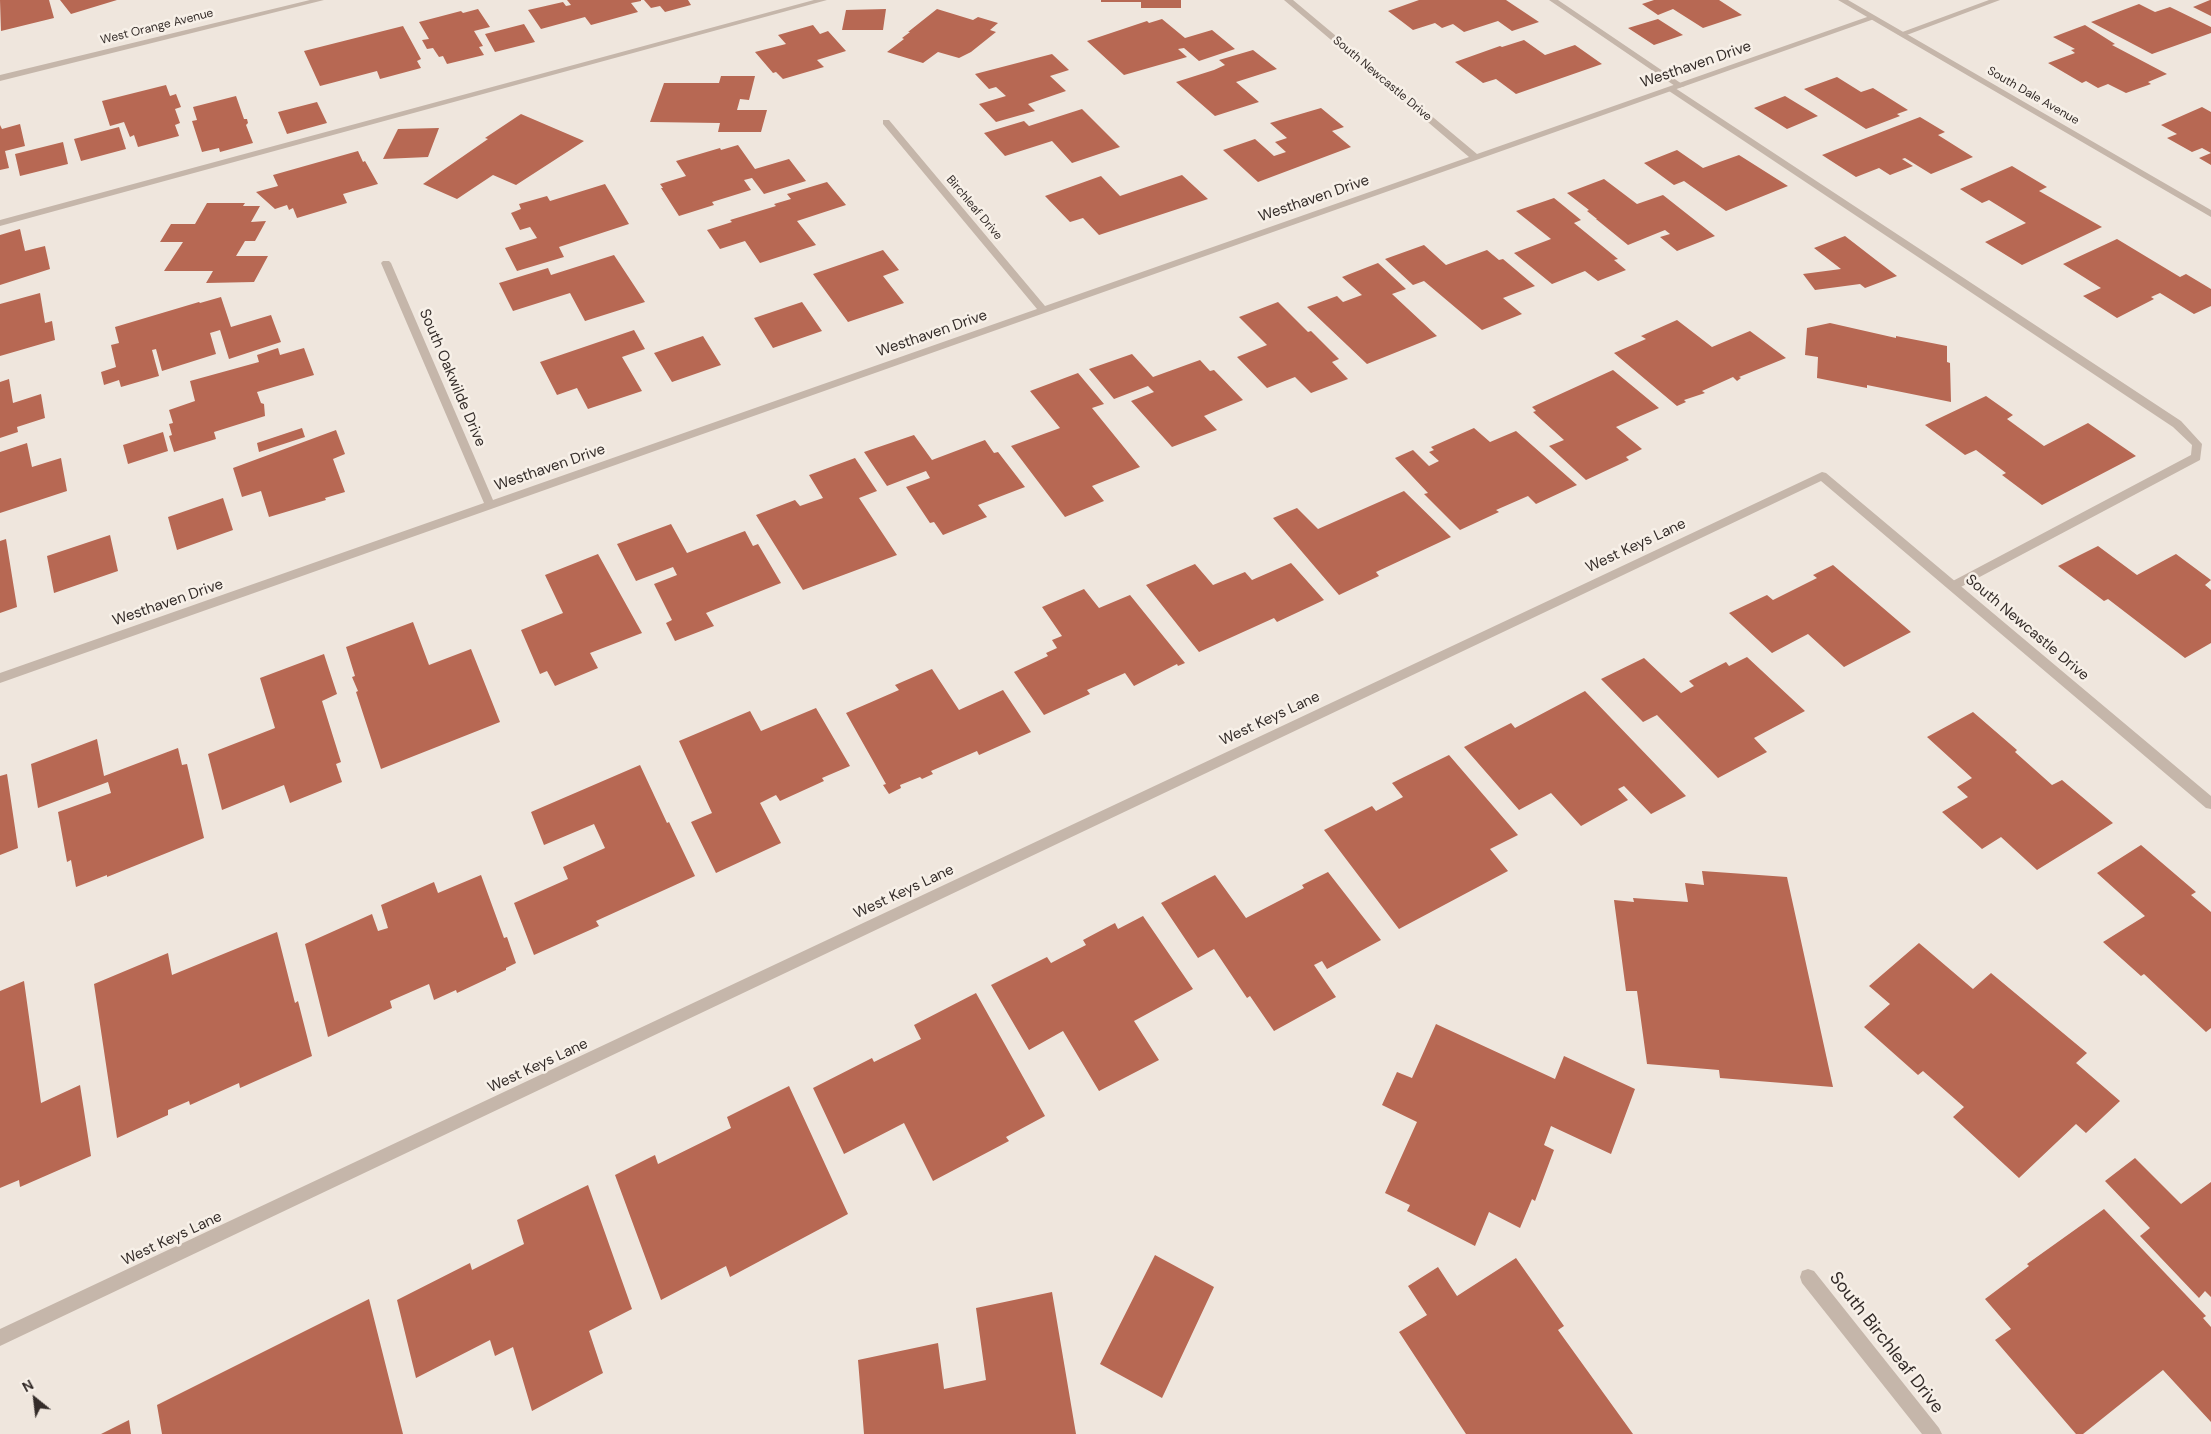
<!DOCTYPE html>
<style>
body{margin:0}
#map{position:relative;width:2211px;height:1434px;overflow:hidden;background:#efe6dd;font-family:"DM Sans",sans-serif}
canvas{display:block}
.north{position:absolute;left:10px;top:1374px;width:50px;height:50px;-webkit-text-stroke:4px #f7f0e8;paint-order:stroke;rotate:331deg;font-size:14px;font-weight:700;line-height:20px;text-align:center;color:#342c29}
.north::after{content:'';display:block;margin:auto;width:18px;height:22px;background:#342c29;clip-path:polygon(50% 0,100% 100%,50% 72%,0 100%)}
</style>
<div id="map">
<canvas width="2211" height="1434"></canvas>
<div class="north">N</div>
</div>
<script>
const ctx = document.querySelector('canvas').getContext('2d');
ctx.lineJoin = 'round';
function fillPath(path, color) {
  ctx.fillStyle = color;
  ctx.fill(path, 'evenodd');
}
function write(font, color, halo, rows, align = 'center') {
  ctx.font = font + ' "DM Sans",sans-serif';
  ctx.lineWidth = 5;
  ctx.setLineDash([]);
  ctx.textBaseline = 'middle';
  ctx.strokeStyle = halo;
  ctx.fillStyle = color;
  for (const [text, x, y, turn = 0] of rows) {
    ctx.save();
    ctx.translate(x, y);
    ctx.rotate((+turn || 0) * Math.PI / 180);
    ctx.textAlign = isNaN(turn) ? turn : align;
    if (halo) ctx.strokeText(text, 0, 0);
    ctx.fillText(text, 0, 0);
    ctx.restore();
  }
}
const building = new Path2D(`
 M0 0H49L54 18 1 31Z
 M60 0H117L71 14Z
 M567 0H641V1L631 3 638 12 591 25 585 17 541 29 528 10 563 2 566 6 571 5Z
 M644 0H688L691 5 665 12 660 6 651 8Z
 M1101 0H1181V8H1141V2H1101Z
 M1419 0H1506L1539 22 1512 31 1498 21 1464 32 1453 24 1442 28 1435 23 1413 30 1388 11Z
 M1654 0H1719L1742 15 1703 28 1673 9 1658 15 1642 4Z
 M2211 0V16L2193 7 2210 0Z
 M2139 4 2155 12 2170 7 2211 27V33L2152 54 2091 22Z
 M478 9 490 27 474 31 483 46 479 47 484 55 447 64 443 56 439 57 433 48 427 49 422 40 429 39 419 22 461 11 463 13Z
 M886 9 883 30H842L846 10Z
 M937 9 973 20 978 17 998 23 990 30 996 32 971 52 959 58 938 52 923 63 887 52 904 39 902 38 910 32H908Z
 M1162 19 1185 38 1212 30 1235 49 1199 61 1184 48 1178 49 1187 57 1124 75 1087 41 1147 21 1149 23Z
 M1658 19 1683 35 1654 45 1628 28Z
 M524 24 535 42 495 52 485 34Z
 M813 25 820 34 828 31 846 51 817 60 824 67 783 79 776 72 773 73 755 52 786 44 778 35Z
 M2085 25 2115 44 2112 45 2167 74 2148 82 2151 84 2126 93 2108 84 2098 88 2086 81 2082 83 2048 63 2075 53 2071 50 2075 49 2053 37Z
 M403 26 421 59 417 61 421 68 380 79 377 71 320 86 304 51Z
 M1524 40 1545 55 1575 45 1602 64 1516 94 1496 79 1483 83 1455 62 1500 46 1502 47Z
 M1253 50 1277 69 1236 82 1259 102 1215 116 1176 82 1214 70 1225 65 1219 60Z
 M1052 54 1069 70 1050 76 1066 91 1028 104 1035 111 996 122 979 104 1006 96 996 87 989 89 975 74Z
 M721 76H755L749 100 740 99 737 110H767L761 132H718L720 123 650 122 664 83H719Z
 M1837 77 1861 92 1873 88 1908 110 1897 114 1900 116 1866 129 1804 89Z
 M166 85 170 96 176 94 181 107 175 109 180 123 175 125 179 136 138 147 134 135 130 137 124 122 110 126 102 101Z
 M236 96 244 119H247L248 123 246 125 253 143 220 152 219 148 202 152 192 121 197 120 193 107Z
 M1785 96 1818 116 1787 129 1754 108Z
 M317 102 327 123 287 134 278 112Z
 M2202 107 2211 112V153L2202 148 2192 152 2167 138 2177 134 2161 125Z
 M1321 108 1344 127 1332 131 1351 147 1258 182 1223 150 1255 139 1274 156 1286 152 1275 142 1287 138 1270 123Z
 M1082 109 1120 147 1072 163 1052 141 1005 156 984 133 1024 121 1029 126Z
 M521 114 584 141 516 185 493 175 457 199 423 184 488 139 485 138Z
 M1920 117 1945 132 1938 135 1973 157 1931 174 1905 158 1902 159 1913 166 1890 175 1879 168 1856 177 1822 155Z
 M20 124 25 146 5 151 9 168 0 170V125L2 129Z
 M119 127 126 149 81 161 74 139Z
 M439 128 428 157 383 159 398 129Z
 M63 142 68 164 20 176 15 154Z
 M738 145 755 169 789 159 806 181 764 194 752 178 744 180 751 190 712 202 714 205 679 216 661 188H663L660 184 686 176 676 161 720 148 721 150Z
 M1677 150 1703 168 1739 155 1788 186 1726 211 1684 181 1674 185 1644 163Z
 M358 151 363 162 365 161 378 184 343 194 347 203 297 218 293 208 289 210 287 205 275 209 256 192 278 186 273 175Z
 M2211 153V165L2199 158Z
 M2012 166 2047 187 2039 191 2102 227 2022 265 1985 242 2026 223 1989 200 1982 203 1960 189Z
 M1182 175 1208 199 1099 235 1083 218 1070 222 1045 196 1101 176 1120 196Z
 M1604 179 1637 204 1663 195 1715 236 1677 251 1660 237 1670 234 1665 230 1628 245 1596 219H1597L1587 211 1589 210 1567 193Z
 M827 182 846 205 797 221 816 245 760 263 745 241 720 249 707 230 732 222 730 220 776 206 774 204 791 199 787 194Z
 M605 184 629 224 559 247 564 257 517 271 505 248 537 238 530 227 520 230 511 213 521 209 519 204 547 196 550 201Z
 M1554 198 1581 220 1574 223 1618 259 1614 260 1626 270 1598 281 1585 271 1552 284 1514 253 1551 239 1516 211Z
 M207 203H245L243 206H260L251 222 266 221 255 241H245L236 256H268L254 282 206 283 213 271H164L183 242H160L171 224H195Z
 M20 229 25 251 45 246 50 269 0 285V235Z
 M1845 236 1876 260 1897 276 1865 288 1860 284 1815 290 1803 274 1841 269 1814 248Z
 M2117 239 2180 277 2186 274 2211 289V306L2194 314 2160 293 2151 297 2154 299 2117 318 2083 296 2101 288 2063 264Z
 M1424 245 1446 265 1487 250 1499 260 1503 259 1535 286 1503 298 1522 314 1482 330 1424 281 1413 285 1385 259Z
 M883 250 899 270 883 276 904 303 848 322 813 274Z
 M614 255 645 302 585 321 570 293 513 311 499 283 548 268 551 275Z
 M1378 263 1406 289 1392 294 1437 336 1367 364 1307 307 1337 296 1343 302 1362 295 1342 277Z
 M40 293 45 323 52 321 55 340 0 356V304Z
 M221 297 231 327 271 315 281 342 229 359 220 330 210 333 216 354 162 371 156 349 152 350 159 376 121 387 119 380 104 385 101 372 116 367 111 345 119 343 115 327 199 302 200 303Z
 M802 302 822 331 773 348 754 318Z
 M1278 302 1308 332 1311 331 1339 359 1332 362 1348 379 1311 393 1295 377 1267 388 1237 357 1267 345 1239 317Z
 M1677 320 1712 347 1750 331 1786 358 1739 377 1741 378 1737 381 1733 377 1702 391 1705 393 1684 400 1686 402 1677 406 1614 353 1646 339 1641 336Z
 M1830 323 1896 338V336L1947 346V362L1950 363 1951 402 1867 385V388L1817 378 1818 357 1805 355 1807 328Z
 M634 330 645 349 622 357 642 391 588 409 577 388 557 395 540 362Z
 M703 336 721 365 672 382 654 353Z
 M278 348 280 355 304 348 314 375 257 392 261 403 264 404 265 416 214 432 216 439 174 452 169 436 172 435 169 424 173 423 169 410 195 401 190 381 259 362 257 355Z
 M1132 354 1153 377 1200 360 1210 371 1214 370 1243 400 1204 416 1217 430 1172 447 1131 401 1154 392 1148 386 1114 399 1089 369Z
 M1613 370 1659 408 1616 427 1642 449 1626 457 1629 460 1586 480 1549 446 1564 440 1533 412 1536 411 1532 407Z
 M1078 373 1104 404 1092 408 1140 467 1092 486 1104 501 1065 517 1011 446 1060 428 1030 391Z
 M9 379 13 403 41 394 45 418 17 427 18 432 0 438V382Z
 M1986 396 2013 415 2007 419 2044 446 2088 423 2136 456 2042 505 2002 475 2006 473 1976 450 1965 455 1925 425Z
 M302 428 305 437 259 452 257 443Z
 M1474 428 1490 442 1516 431 1577 485 1536 504 1528 496 1496 510 1499 512 1460 530 1424 494 1428 493 1395 458 1413 450 1429 466 1439 461 1429 452 1434 450 1431 447Z
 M336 430 345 454 333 459 345 492 325 498 326 500 269 517 261 491 242 497 233 468Z
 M163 432 168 451 128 464 123 445Z
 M914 435 932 460 985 440 994 453 998 452 1025 487 978 505 987 517 943 535 934 522 930 523 906 487 930 478 926 471 887 486 864 452Z
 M27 443 32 467 61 458 67 491 0 513V452Z
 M855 458 877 491 859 498 897 555 803 590 756 515 795 500 800 506 823 498 809 475Z
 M1404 491 1451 537 1376 572 1379 576 1339 595 1273 518 1297 508 1318 529Z
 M223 498 233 530 177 550 168 517Z
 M671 524 687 553 745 531 753 546 758 544 781 583 706 613 714 626 675 641 666 623 672 620 654 584 677 575 673 567 636 581 617 544Z
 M110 535 118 571 54 593 47 556Z
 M6 539 17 607 0 613V541Z
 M2098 546 2137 575 2176 554 2211 580 2205 585 2211 590V643L2185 658 2108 599 2104 601 2058 566Z
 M598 554 642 633 590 653 598 668 555 686 547 671 540 674 521 630 563 613 545 575Z
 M1291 563 1324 600 1277 622 1274 618 1199 652 1146 585 1195 564 1213 585 1245 572 1252 580Z
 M1833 565 1911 632 1844 667 1808 634 1772 653 1729 613 1767 595 1773 600 1817 578 1813 575Z
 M1084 589 1099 608 1130 595 1185 663 1178 666 1177 664 1134 686 1125 673 1087 690 1090 694 1044 715 1014 672 1048 656 1046 653 1057 648 1052 640 1062 636 1042 607Z
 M413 622 429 665 471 649 500 722 381 769 356 692 358 691 352 677 355 676 346 647Z
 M324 654 337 694 322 701 341 762 336 764 342 782 290 803 284 785 222 810 208 754 275 728 260 678Z
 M1747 657 1805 711 1754 738 1767 752 1718 778 1657 715 1643 722 1601 679 1644 658 1681 693 1694 686 1689 681 1726 662 1729 666Z
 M932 669 959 710 1003 690 1031 732 979 755 977 751 931 771 933 774 922 779 920 777 900 785 901 788 889 794 883 785 886 784 846 713 899 690 895 685Z
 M1585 691 1686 796 1651 814 1624 786 1618 789 1628 800 1581 826 1551 793 1519 810 1464 747 1511 723 1515 728Z
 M816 708 850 766 822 778 824 781 780 801 776 795 760 803 781 843 716 873 691 822 712 813 679 741 750 711 761 731Z
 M1973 712 2017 750 2015 752 2052 785 2062 780 2113 823 2037 870 2001 837 1982 849 1942 812 1968 797 1957 787 1972 778 1927 737Z
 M97 739 104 776 178 748 182 765 187 764 204 838 107 877V875L76 887 71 860 67 862 58 812 111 793 108 782 38 808 31 764Z
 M1449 755 1518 835 1490 849 1508 871 1399 929 1324 830 1372 806 1376 811 1403 797 1392 783Z
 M640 765 667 823 669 822 695 876 596 921 599 926 534 955 514 903 568 879 563 867 605 848 594 824 544 845 531 812Z
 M7 774 18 848 0 855V776Z
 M2141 845 2196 892 2191 895 2211 912V1028L2206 1032 2144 974 2141 976 2103 942 2145 916 2097 873Z
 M1702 871 1787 877 1833 1087 1720 1078 1719 1070 1647 1064 1637 991H1626L1614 900 1634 902 1633 898 1688 902 1685 883 1704 885Z
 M1328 872 1381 940 1327 969 1322 961 1314 965 1336 997 1274 1031 1250 996 1247 998 1214 949 1198 958 1161 903 1215 875 1246 918 1304 888 1302 885Z
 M481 875 504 938 507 937 516 963 506 968V970L457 993 456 990 434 1000 429 984 390 1001 392 1008 328 1037 305 944 372 914 378 931 388 928 381 905 434 882 438 893Z
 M1143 916 1193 989 1134 1021 1159 1060 1099 1091 1063 1031 1029 1050 991 985 1047 957 1051 963 1086 945 1083 940 1115 923 1118 929Z
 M277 932 295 1003 298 1001 312 1056 240 1088 239 1083 190 1105 189 1101 168 1110V1115L117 1138 94 984 168 953 172 975Z
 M1919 943 1973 989 1991 973 2087 1053 2076 1063 2120 1101 2086 1133 2076 1124 2019 1178 1953 1117 1964 1107 1923 1071 1918 1075 1864 1027 1890 1004 1869 986Z
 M24 981 41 1103 80 1085 91 1156 20 1187 19 1180 0 1188V991Z
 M976 993 1045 1116 1006 1137 1009 1141 933 1181 904 1123 844 1154 813 1088 872 1058 874 1062 921 1039 914 1025Z
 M1436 1024 1555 1079 1564 1056 1635 1089 1611 1154 1551 1126 1544 1145 1554 1150 1535 1201 1532 1199 1520 1228 1489 1212 1475 1246 1407 1211 1410 1205 1385 1193 1417 1122 1382 1105 1397 1072 1412 1078Z
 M789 1086 848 1214 730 1277 726 1266 661 1300 615 1175 655 1155 658 1164 731 1128 727 1117Z
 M2135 1158 2181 1204 2211 1182V1297L2205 1291 2199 1298 2140 1236 2150 1228 2105 1181Z
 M588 1185 632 1309 589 1331 603 1373 532 1411 513 1347 495 1356 490 1340 416 1378 397 1300 470 1263 472 1270 524 1244 517 1220Z
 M2104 1209 2206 1316 2203 1318 2211 1327V1422L2163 1370 2083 1434H2076L1995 1340 2011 1329 1985 1299 2029 1266 2027 1264Z
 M1155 1255 1214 1287 1162 1398 1100 1364Z
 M1516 1258 1564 1326 1558 1330 1633 1434H1466L1399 1332 1427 1315 1408 1286 1438 1267 1457 1296Z
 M1052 1292 1076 1434H864L858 1360 938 1343 944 1389 986 1380 976 1308Z
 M369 1299 403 1434H162L157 1405Z
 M129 1420 131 1434H101Z`);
const service = new Path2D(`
 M814 0H827L0 226V220Z
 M1549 0H1558L1685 86 1678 88Z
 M1672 86 2181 421 2202 444 2200 460 1957 589H1949L1947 586 1949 583 2191 455 2192 445 2173 427 1669 91 1668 89Z`);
const minor = new Path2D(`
 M1284 0H1293L1477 154 1870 16 1877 18 0 683V673L484 503 381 263 383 261H389L391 263 493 500 1037 309 883 124V120H889L1045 306 1469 157Z
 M1989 0H2000L1904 36 1897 34Z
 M1822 472 1826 473 2211 796V809L2206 808 1821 481 0 1346V1329Z
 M1808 1269 1814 1271 1939 1428 1942 1434H1922L1802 1283 1800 1277 1802 1271Z`);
const tertiary = new Path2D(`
 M310 0H324L0 81V75Z
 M1838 0H1848L2211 210V217Z`);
const farStreetnames = [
 ["West Orange Avenue",157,27,-14],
 ["South Newcastle Drive",1382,79,40],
 ["South Dale Avenue",2033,96,30],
 ["Birchleaf Drive",974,208,50]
];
const streetNames = [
 ["Westhaven Drive",1696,65,-19],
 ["Westhaven Drive",1314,199,-19],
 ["Westhaven Drive",932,334,-19],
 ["South Oakwilde Drive",452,378,67],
 ["Westhaven Drive",550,468,-19],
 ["West Keys Lane",1636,546,-25],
 ["Westhaven Drive",168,603,-19],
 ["South Newcastle Drive",2027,628,40],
 ["West Keys Lane",1270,719,-25],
 ["West Keys Lane",904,892,-25],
 ["West Keys Lane",538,1066,-25],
 ["West Keys Lane",172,1239,-25]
];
const nearStreetnames = [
 ["South Birchleaf Drive",1886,1343,52]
];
fillPath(building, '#b76853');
fillPath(service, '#c5b6aa');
fillPath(minor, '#c5b6aa');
fillPath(tertiary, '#c5b6aa');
write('12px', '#342c29', '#f7f0e8', farStreetnames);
write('15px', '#342c29', '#f7f0e8', streetNames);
write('18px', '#342c29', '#f7f0e8', nearStreetnames);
</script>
